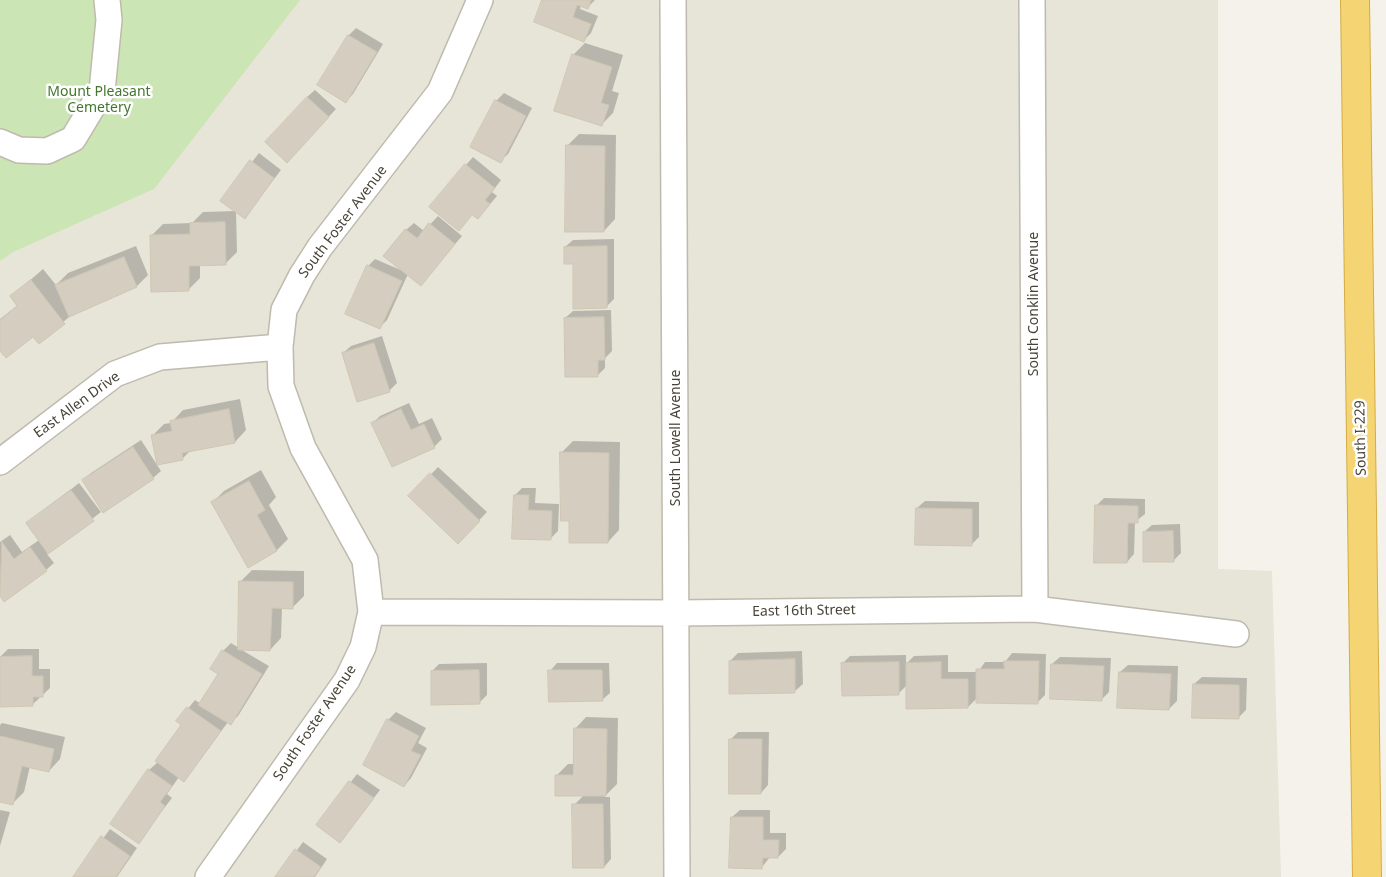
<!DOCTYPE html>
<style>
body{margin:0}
canvas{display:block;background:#f4f2ea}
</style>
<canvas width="1386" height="877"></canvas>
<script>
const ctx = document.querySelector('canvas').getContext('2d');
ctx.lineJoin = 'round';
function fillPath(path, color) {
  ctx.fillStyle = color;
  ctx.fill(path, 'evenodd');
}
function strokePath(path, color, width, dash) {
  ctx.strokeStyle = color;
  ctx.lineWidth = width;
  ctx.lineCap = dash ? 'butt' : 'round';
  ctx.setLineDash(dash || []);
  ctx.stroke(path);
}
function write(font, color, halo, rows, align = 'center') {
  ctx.font = font + ' "Noto Sans",sans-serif';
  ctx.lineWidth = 5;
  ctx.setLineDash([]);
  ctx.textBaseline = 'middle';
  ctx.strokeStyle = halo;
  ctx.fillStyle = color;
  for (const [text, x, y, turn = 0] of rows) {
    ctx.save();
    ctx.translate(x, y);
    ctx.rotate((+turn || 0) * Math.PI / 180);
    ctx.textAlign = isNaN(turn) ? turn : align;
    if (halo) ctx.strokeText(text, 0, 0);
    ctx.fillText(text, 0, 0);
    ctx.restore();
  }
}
const residential = new Path2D(`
 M300 0H1218V569L1272 571 1281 877H0V261Z`);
const green = new Path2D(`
 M0 0H300L154 189 13 252 0 261Z`);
const shadow = new Path2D(`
 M544 0H595L587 8 581 5 580 9 598 16 591 33 584 40Z
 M356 28 383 44 353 94 346 101 319 85 349 35Z
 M585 43 623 55 612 91 619 93 613 113 602 124 573 55Z
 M315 90 336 109 295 153 307 97Z
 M504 93 532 108 508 154 500 161 496 101Z
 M579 134 616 135 615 219 604 231 567 146Z
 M259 153 281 170 245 217 222 200Z
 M473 157 501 180 492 192 497 196 478 218 466 165Z
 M236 211 237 252 226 263 200 264V278L189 289 151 236 163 224 192 223 203 212Z
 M438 216 462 236 421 284 408 274 387 320 379 328 368 266 375 259 403 271 406 230 414 223 424 231Z
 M614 239V299L606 307 565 247 573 240Z
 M136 246 148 275 137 286 74 313 39 342 33 335 0 349V319L18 305 11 297 43 269 56 285 68 273Z
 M611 310 612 351 605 358V368L597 376 565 318 573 311Z
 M382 336 397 383 389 391 343 353 351 346Z
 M240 399 246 430 235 442 191 450 182 459 152 436 164 424 171 423 183 410Z
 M409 403 419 424 432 418 442 439 434 447 392 466 373 423 380 416Z
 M141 440 161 471 153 478 84 480 91 473Z
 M573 441 620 442 619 530 608 542 571 519 561 453Z
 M438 467 487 512 458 542 410 496Z
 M261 470 276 497 269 505 288 539 277 550 249 566 212 503 224 491Z
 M79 483 101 512 47 554 54 563 46 570 5 600 0 594V542L10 535 22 552 39 540 27 524Z
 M522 488H536L535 503 559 504 558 531 550 539 515 495Z
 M1104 498 1145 499V514L1135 522 1134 554 1127 562 1096 506Z
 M925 501 979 502V537L971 545 917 508Z
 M1180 524 1181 553 1173 561 1144 532 1152 525Z
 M252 570 304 571V596L292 608 282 607 281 638 270 650 240 649 269 666 238 716 230 723 228 722 191 772 184 780 179 777 167 794 172 798 138 842 149 770 158 762 182 725 178 721 195 700 201 704 220 674 212 669 223 651 231 643 239 648 241 581Z
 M8 649H39V669H50V688L32 705H0V657Z
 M802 651 803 684 795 691 730 661 738 653Z
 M1012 653 1046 654 1045 695 1037 703 977 698 968 707 907 685 899 693 842 664 850 656 906 655V664L914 656 948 655V672H978L985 662H1005Z
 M1060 657 1111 658 1109 692 1102 699 1052 664Z
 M487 663V695L479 703 432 671 439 664Z
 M557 663H609L610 693 602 700 550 671Z
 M1128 665 1178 666 1177 701 1169 709 1120 672Z
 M1202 677 1247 678 1246 710 1238 718 1194 684Z
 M396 712 426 728 418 743 427 748 411 778 404 786 388 720Z
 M586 717 618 718 617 784 604 797H610L611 859 604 867 574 805 584 795 557 775 568 764H574L575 729Z
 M2 723 65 737 60 759 49 771 30 766 24 792 12 804 0 801V725Z
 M738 732H769L768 785 761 793 730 740Z
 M357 774 380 790 340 842 318 825Z
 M0 810 10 812 0 846Z
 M740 810H770V833H786V849L778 857H770L762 867 732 817Z
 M110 829 137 848 117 877H75Z
 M303 842 327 859 315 877H277Z`);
const building = new Path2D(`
 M542 0H591L588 9 577 5 573 17 591 24 584 42 534 22Z
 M348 35 377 52 346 103 317 85Z
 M572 54 612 67 601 103 609 105 602 126 554 111Z
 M307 97 329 117 287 163 265 142Z
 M495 100 526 116 501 163 470 147Z
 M566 145 605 146 604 232H565Z
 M250 160 274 178 245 219 220 201Z
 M465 164 495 188 485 200 490 204 478 219 472 215 459 231 429 207Z
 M225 222 226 265 189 266V291L151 292 150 235 190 234V223Z
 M429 223 455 244 421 286 383 256 405 229 417 238Z
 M607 246V308L573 309V264H564V247Z
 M124 257 137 287 69 317 55 285Z
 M367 265 402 281 380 329 345 314Z
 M31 280 65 324 39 344 33 337 6 358 0 351V320L17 306 10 296Z
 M604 317 605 360H598V377H565L564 318Z
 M374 343 390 392 357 402 342 353Z
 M229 409 235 443 182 453 183 460 157 465 151 435 172 431 170 421Z
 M401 409 411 430 424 424 435 448 392 467 371 423Z
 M133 447 154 479 103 513 82 480Z
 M560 452 609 453 608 543H569V521H561Z
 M430 473 480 521 458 544 408 496Z
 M249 481 265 510 257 515 277 551 248 568 211 502Z
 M71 490 94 521 48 554 26 523Z
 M514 495H529L528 510 552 511 551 540 512 539Z
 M1095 505 1138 506V523H1128L1127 563H1094Z
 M916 508 972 509V546L915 545Z
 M1173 531 1174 562H1143V532Z
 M2 542 14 559 30 547 47 571 4 602 0 596Z
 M239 581 293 582V609L272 608 270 651 238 650Z
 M222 650 262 674 231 725 198 705 218 674 210 669Z
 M32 656V676H43V697H33V706L0 707V657Z
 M795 659V693L729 694V661Z
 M1004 661H1039L1038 704 976 703V669H1004Z
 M899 662V695L842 696 841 663Z
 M941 662V679H968V708L906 709V663Z
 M1051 664 1104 666 1102 701 1050 699Z
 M479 670 480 704 431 705V671Z
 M548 670H602L603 701 549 702Z
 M1119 672 1171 674 1169 710 1117 708Z
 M1193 684 1239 685V719L1192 718Z
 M187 707 221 731 184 782 155 761 181 725 176 721Z
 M387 719 419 736 411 751 421 755 404 787 363 765Z
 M574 728 607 729 606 796H555V775H573Z
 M0 736 54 749 49 772 22 766 13 805 0 802Z
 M729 739H762L761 794H729Z
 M148 769 172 786 160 802 165 806 139 844 110 824Z
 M349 781 374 798 340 843 316 825Z
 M572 804H603L604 868H573Z
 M731 817H763V840H779L778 858H763L762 869 729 868Z
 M101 836 130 856 116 877H73Z
 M295 849 321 867 314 877H275Z`);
const minor = new Path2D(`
 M673 0 677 877
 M1032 0 1035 609
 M0 142 19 150 47 151 73 139 102 91 109 20 107 0
 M0 462 115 374 160 357 280 347
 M371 612 677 613 1035 609 1236 634
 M208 877 347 680 363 647 371 612 365 560 303 448 281 386 280 347 284 310 302 275 320 247 440 92 480 0`);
const highway = new Path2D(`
 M1355 0 1367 877`);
const parkNames = [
 ["Mount Pleasant",99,92],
 ["Cemetery",99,108]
];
const streetNames = [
 ["South Foster Avenue",343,222,-53],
 ["South Conklin Avenue",1034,304,-90],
 ["East Allen Drive",77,405,-36],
 ["South Lowell Avenue",676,438,-90],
 ["South I-229",1361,438,-91],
 ["East 16th Street",804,611,-1],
 ["South Foster Avenue",315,723,-56]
];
fillPath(residential, '#e7e4d8');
fillPath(green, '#cbe5b5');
fillPath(shadow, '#0003');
fillPath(building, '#d5cec0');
strokePath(building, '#cfc7b3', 1);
strokePath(minor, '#bfbaad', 28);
strokePath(highway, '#d4ac43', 30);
strokePath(minor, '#fff', 25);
strokePath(highway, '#f5d573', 28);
write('14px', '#43762e', '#fff', parkNames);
write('14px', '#474338', '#fff', streetNames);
</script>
